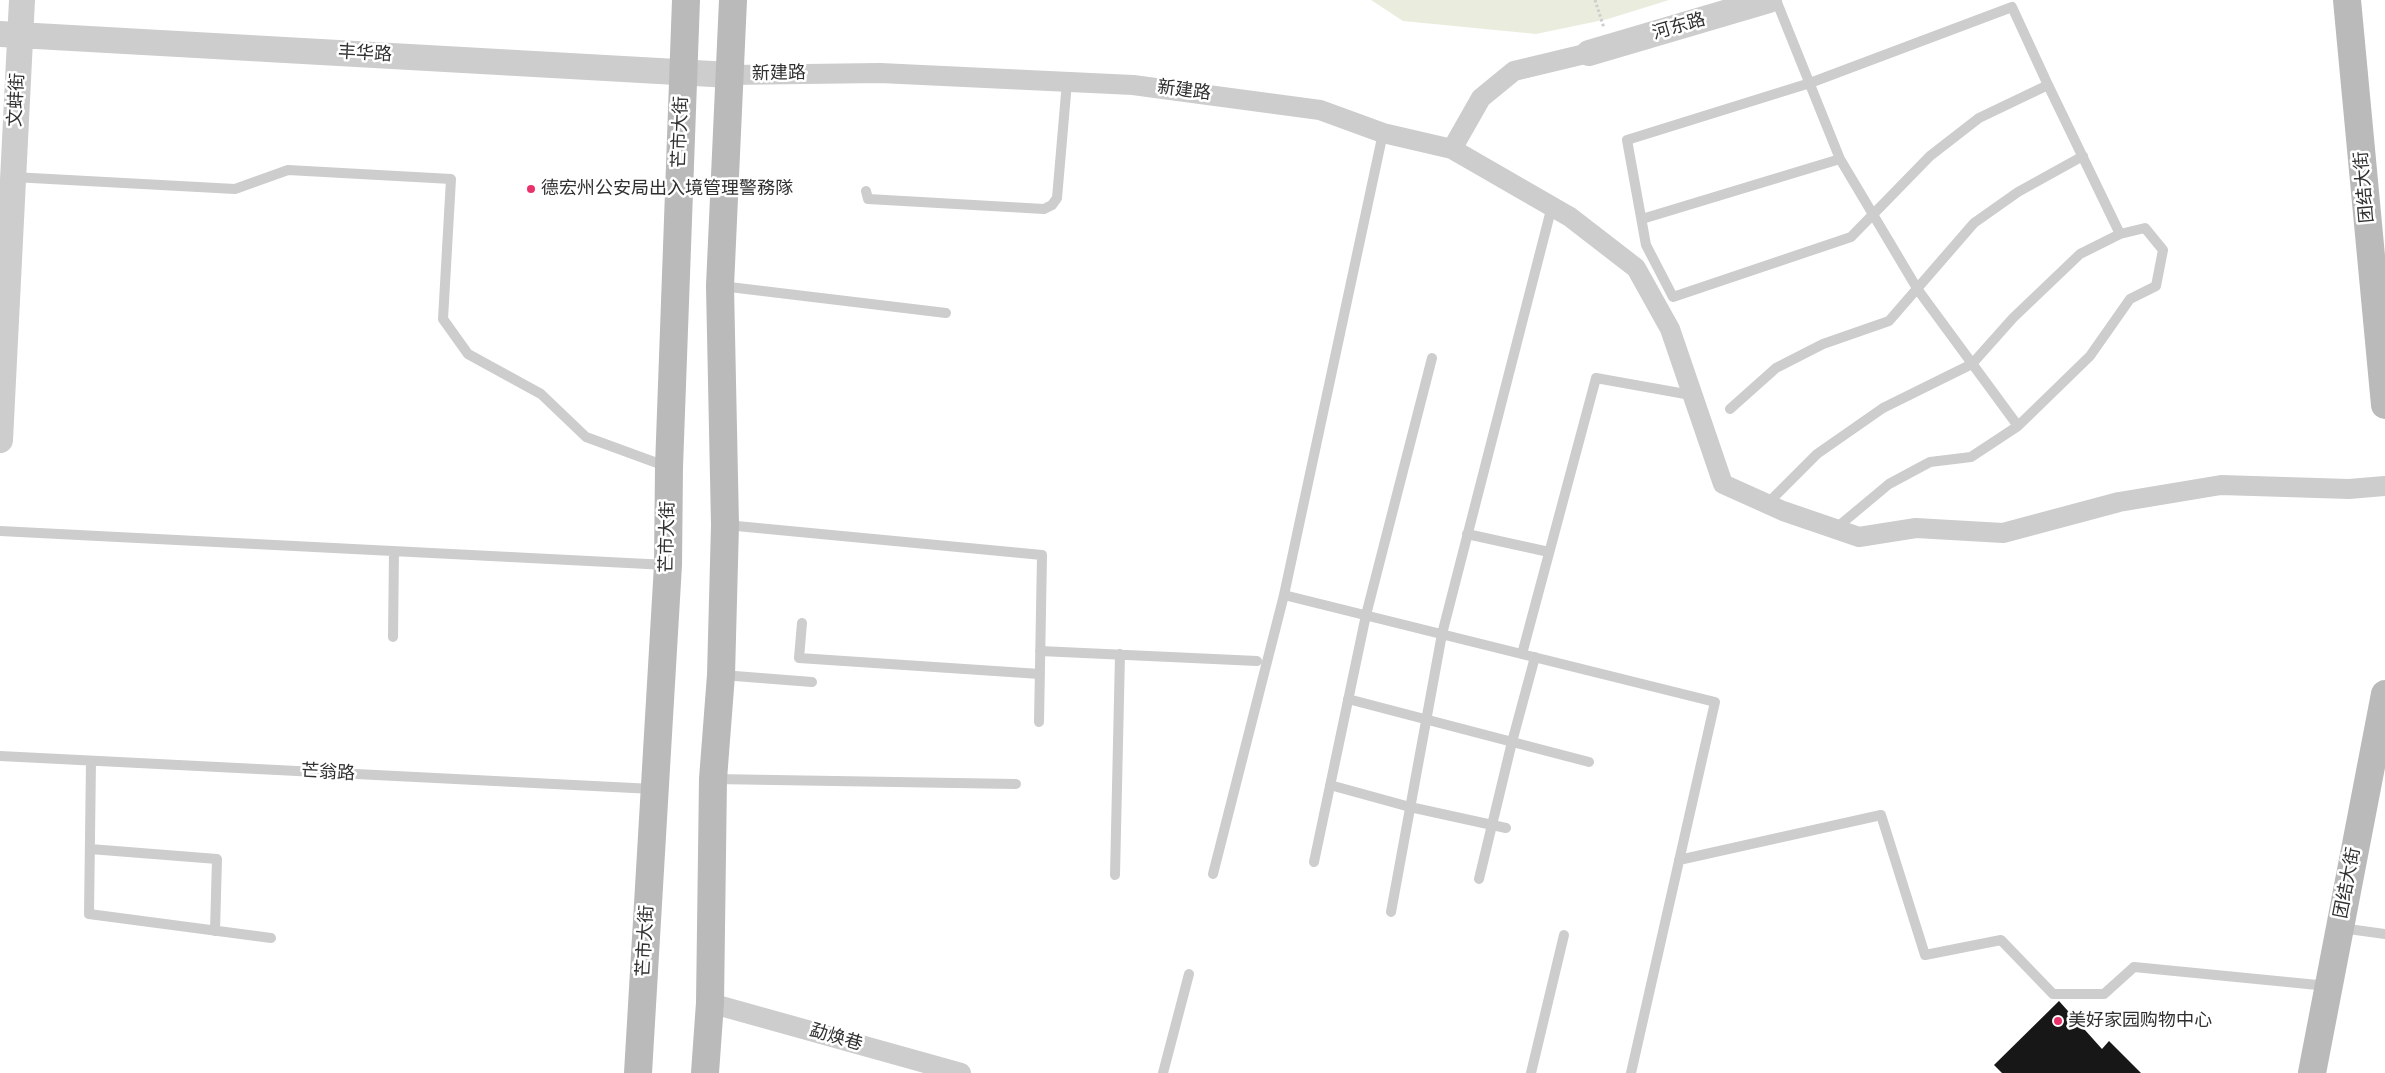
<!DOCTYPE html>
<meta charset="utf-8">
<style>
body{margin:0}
canvas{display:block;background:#fff}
</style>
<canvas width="2385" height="1073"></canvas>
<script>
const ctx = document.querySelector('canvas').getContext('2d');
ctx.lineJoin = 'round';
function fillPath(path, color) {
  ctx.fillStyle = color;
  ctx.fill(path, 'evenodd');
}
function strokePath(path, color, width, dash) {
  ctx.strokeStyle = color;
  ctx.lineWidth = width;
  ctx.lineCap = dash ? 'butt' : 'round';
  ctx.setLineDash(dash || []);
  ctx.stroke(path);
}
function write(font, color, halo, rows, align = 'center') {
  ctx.font = font + ' "DejaVu Sans","Noto Sans SC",sans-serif';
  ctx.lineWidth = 5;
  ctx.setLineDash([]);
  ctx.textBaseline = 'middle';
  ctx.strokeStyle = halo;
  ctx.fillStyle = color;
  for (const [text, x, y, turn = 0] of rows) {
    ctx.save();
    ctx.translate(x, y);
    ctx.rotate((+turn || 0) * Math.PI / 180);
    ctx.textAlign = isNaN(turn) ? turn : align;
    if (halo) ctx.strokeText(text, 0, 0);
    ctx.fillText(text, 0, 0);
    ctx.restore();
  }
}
const green = new Path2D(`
 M1371 0H1669L1608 19 1536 34 1403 21Z`);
const building = new Path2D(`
 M2059 1001 2102 1049 2109 1041 2141 1073H2002L1994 1065Z`);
const path = new Path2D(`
 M1595 0 1604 28`);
const service = new Path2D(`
 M1776 0 1840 159 1918 290 2018 426
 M13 177 235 189 288 170 451 179 443 319 468 354 541 394 586 437 668 467
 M866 191 868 199 1044 209 1052 205 1057 198 1067 82
 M1642 219 1840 159
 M721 286 946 313
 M1730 409 1776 368 1823 344 1889 321 1974 223 2018 192 2083 156
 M1767 504 1817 454 1883 408 1972 364 2013 318 2080 254 2120 234
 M726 525 1042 555 1039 722
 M1835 529 1889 484 1930 462 1971 457 2018 426 2090 356 2130 299 2156 286 2163 250 2145 228 2120 234 2048 85 2012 7 1810 83 1627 140 1646 245 1673 297 1851 237 1930 156 1979 118 2048 85
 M0 531 667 565
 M1467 534 1549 552
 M1284 595 1715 702 1631 1073
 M802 623 799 658 1040 674
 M393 637 394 551
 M1040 651 1257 661
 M1522 654 1596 378 1691 395
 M722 675 812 682
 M1348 699 1589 762
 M0 756 653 789
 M91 761 89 914 271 938
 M714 779 1016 784
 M1330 785 1410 807 1506 828
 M90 849 217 859 215 931
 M1679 860 1881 815 1925 955 2001 940 2053 994H2104L2134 967 2328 986
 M1314 862 1366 615 1432 358
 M1213 874 1284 595 1383 133
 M1115 875 1120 654
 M1479 879 1512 742 1535 657
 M1391 912 1442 634 1552 206
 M2341 928 2385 934
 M1163 1073 1189 974
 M1531 1073 1564 935`);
const minor = new Path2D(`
 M730 75 880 73 1133 85 1320 110 1383 133 1452 149 1481 98 1514 71 1589 53
 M1452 149 1570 217 1636 268 1670 329 1723 484 1783 511 1859 537 1916 528 2003 533 2119 502 2221 485 2349 489 2385 486
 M710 1003 961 1073`);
const tertiary = new Path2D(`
 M0 34 730 75
 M1589 53 1769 0
 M0 440 22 0`);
const secondary = new Path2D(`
 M2347 0 2385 405
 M638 1073 668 565 669 467 686 0
 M705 1073 710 1003 713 779 721 675 725 525 720 286 733 0
 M2312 1073 2385 694`);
const markers = [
 [531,189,5,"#e83269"],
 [2058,1021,5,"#e83269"]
];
const streetNames = [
 ["河东路",1679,27,-16],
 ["丰华路",365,54,3],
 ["新建路",779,74,-1],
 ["新建路",1184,91,7],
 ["文蚌街",17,100,-87],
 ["芒市大街",681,132,-88],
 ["团结大街",2365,187,-95],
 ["芒市大街",668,537,-89],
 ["芒翁路",328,773,3],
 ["团结大街",2348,883,-79],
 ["芒市大街",646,941,-87],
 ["勐焕巷",836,1038,16]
];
const poiNames = [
 ["德宏州公安局出入境管理警務隊",541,189],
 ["美好家园购物中心",2068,1021]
];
fillPath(green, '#eaedde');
fillPath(building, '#171717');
strokePath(path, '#cdcdcd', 3, [2.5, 2.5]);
strokePath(service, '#cdcdcd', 10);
strokePath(minor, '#cdcdcd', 20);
strokePath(tertiary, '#cdcdcd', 26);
strokePath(secondary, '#bababa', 28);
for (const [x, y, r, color] of markers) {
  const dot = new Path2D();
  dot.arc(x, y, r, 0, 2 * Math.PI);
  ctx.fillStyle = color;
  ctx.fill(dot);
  strokePath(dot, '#fff', 2);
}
write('18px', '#303030', '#fff', streetNames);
write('18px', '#303030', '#fff', poiNames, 'left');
</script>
